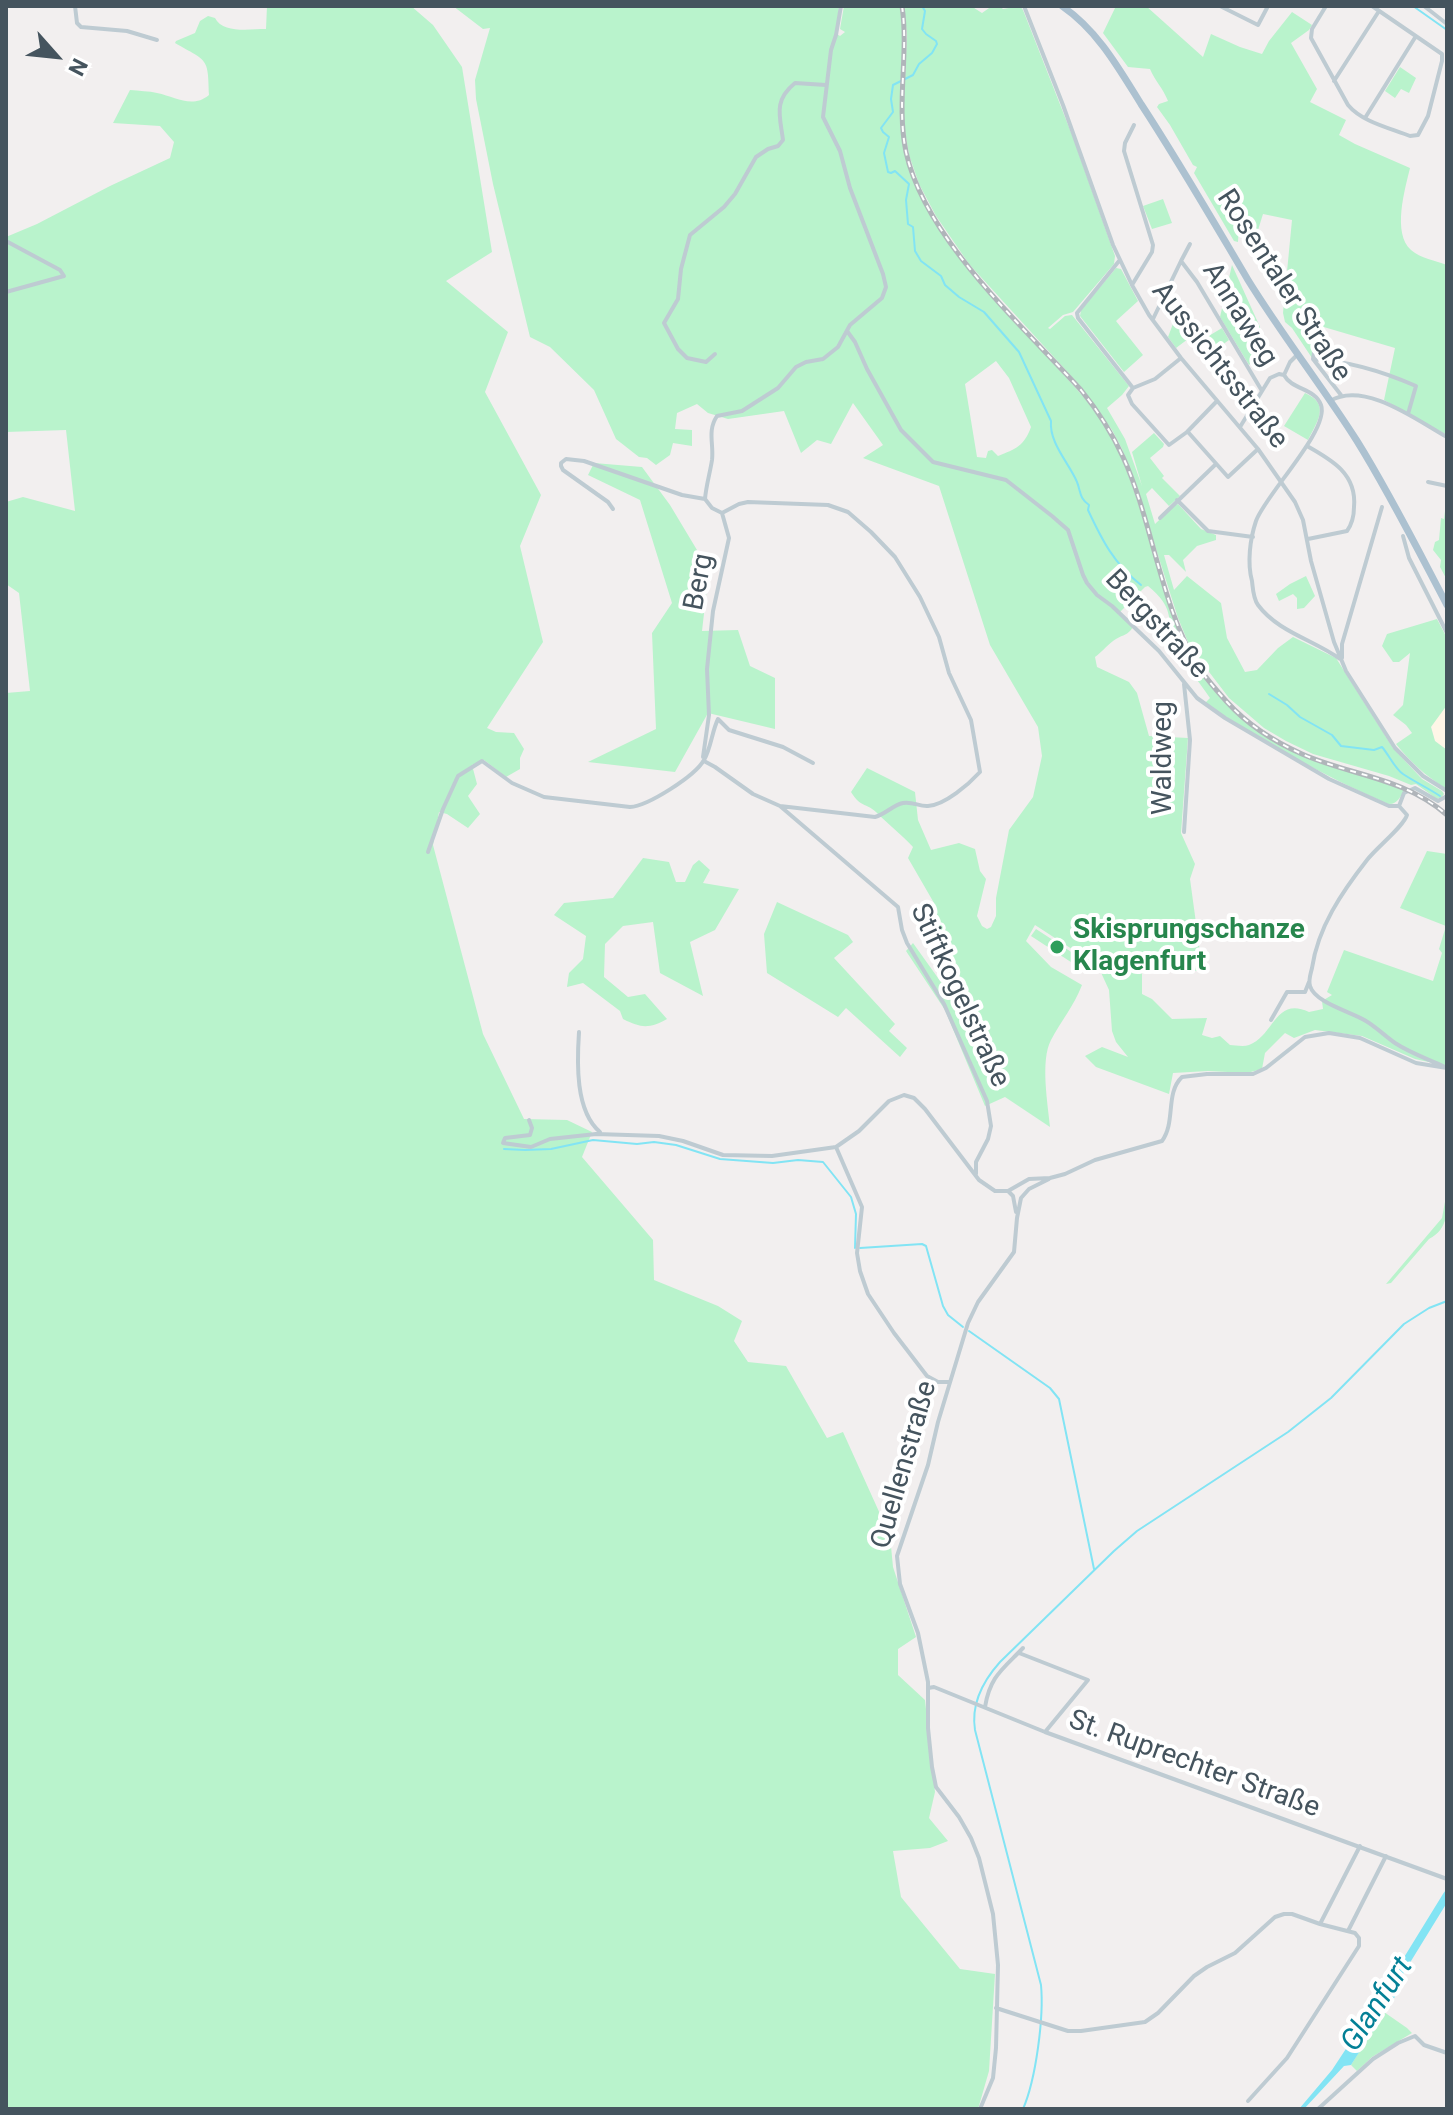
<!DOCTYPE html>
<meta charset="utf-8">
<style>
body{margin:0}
#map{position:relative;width:1453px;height:2115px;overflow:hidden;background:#f2efef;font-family:Roboto,sans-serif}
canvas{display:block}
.frame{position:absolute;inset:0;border:8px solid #45545e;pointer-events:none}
.north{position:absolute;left:16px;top:16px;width:80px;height:80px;-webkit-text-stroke:6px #fff;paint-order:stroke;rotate:117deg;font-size:22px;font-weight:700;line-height:32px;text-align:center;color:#45545e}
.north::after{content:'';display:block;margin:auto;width:28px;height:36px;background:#45545e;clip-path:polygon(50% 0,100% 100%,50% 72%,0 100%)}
</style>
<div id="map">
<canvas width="1453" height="2115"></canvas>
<div class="frame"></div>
<div class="north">N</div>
</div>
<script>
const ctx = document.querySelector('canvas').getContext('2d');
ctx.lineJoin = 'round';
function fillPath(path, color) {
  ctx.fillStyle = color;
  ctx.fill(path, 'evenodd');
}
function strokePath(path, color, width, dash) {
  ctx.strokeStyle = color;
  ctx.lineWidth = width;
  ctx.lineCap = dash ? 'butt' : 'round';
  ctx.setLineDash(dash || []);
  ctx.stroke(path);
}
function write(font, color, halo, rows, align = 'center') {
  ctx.font = font + ' Roboto,sans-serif';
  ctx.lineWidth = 8;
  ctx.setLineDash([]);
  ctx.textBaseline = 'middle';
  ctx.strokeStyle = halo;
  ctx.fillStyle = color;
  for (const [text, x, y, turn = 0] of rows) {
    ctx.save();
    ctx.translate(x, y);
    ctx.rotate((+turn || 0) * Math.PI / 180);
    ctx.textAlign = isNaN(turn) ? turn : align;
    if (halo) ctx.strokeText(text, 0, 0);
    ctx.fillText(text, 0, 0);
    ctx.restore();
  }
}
const commercial = new Path2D(`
 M1447 705V750L1435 741 1431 726Z`);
const green = new Path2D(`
 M267 6H411L433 25 462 67 492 252 446 281 508 332 485 392 541 495 520 546 543 642 487 728 496 732 514 733 524 749 520 758V769L506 777 484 760 472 765 477 784 468 796 480 814 468 828 447 814 439 812 433 845 483 1034 524 1119 567 1120 592 1132 582 1157 653 1240 654 1280 718 1306 742 1321 734 1341 748 1362 786 1366 827 1438 843 1432 890 1536 893 1567 916 1637 898 1649V1675L925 1700 935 1792 929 1818 948 1841 930 1848 893 1851 901 1897 960 1969 995 1974 989 2071 978 2109H6V693L30 691 19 593 6 584V502L23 497 75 511 66 430 6 432V237L37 224 110 186 170 158 174 142 160 126 113 123 130 90C139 91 149 91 157 93 176 97 192 109 209 95 208 57 208 62 175 43L176 41 195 33 200 21 208 16 215 18C223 34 250 29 266 29Z
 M453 6H839L837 34 840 36 845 32 840 29 844 6H900C908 56 892 107 906 156 929 239 995 300 1051 361 1073 385 1096 408 1111 436 1124 460 1132 485 1140 509 1171 607 1183 691 1281 745 1319 767 1365 773 1405 790 1400 797 1397 805 1388 804 1324 776 1263 742 1205 703L1210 698C1198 681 1184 663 1176 643 1165 614 1175 609 1148 586L1145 587 1118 614 1133 627C1127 636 1124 634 1116 639 1110 642 1102 652 1095 657L1097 667 1129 682 1137 693 1149 736 1188 738 1181 833 1195 864 1190 879 1202 967 1198 971 1142 968V994L1152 999 1172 1019 1207 1018 1202 1035 1212 1038 1220 1036 1230 1045C1235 1045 1243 1047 1249 1045 1274 1036 1275 996 1309 1012L1323 1009 1322 1001 1332 995 1327 992 1344 950 1433 981 1442 953 1439 949 1446 926 1400 908 1427 851 1447 854V1066L1415 1059 1362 1036 1315 1030 1294 1038 1285 1033 1265 1053 1262 1069 1247 1073 1208 1071 1173 1073 1169 1094 1096 1067 1085 1056 1102 1047 1128 1057 1116 1042 1112 1031 1109 990 1098 966 1035 925 1026 941 1051 967 1082 985C1074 1006 1061 1021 1051 1040 1040 1061 1048 1104 1050 1127L1005 1097 985 1106 945 1010 906 951 913 943 943 985 956 989 935 938 934 903 908 858 913 847C901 834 888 824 876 812 865 802 861 808 851 792L867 768 915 792 918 820 931 850 959 843 975 849 980 871 986 879 977 916 982 926 987 929 991 927 996 916V898L1009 830 1033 797 1042 756 1038 727 990 645 939 486 863 458 883 445 853 403 831 444 817 440 801 453 784 411 728 419 708 413 697 404 677 413 675 429 692 430V446L673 443 670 455 656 465 647 458 639 457 616 439 594 390 550 347 530 337 493 184 476 99 475 80 490 28 483 29ZM996 361 1009 378 1031 427C1024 446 1016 449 998 456L992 450 988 451 986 458 977 457 965 384Z
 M904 6H971L982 13 992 6H1000L1003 9 1020 6 1023 10 1074 140 1115 256 1114 264 1073 312 1063 315 1048 328 1050 329 1065 316 1072 315 1129 386 1122 395 1107 408 1125 439 1142 486 1132 452 1154 433 1164 444 1163 447 1150 458 1164 476 1162 478 1180 496 1169 506 1152 488 1146 494 1155 524 1175 505 1178 504 1201 529 1216 535V540L1197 546 1183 560 1186 572 1169 555H1164L1174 590 1187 576 1221 603 1227 638 1245 672 1257 670 1278 648 1293 637 1336 658 1393 748 1422 779 1442 791 1444 794 1441 798 1437 799 1416 784 1411 785 1389 776 1313 754 1286 741 1264 728 1229 698 1190 647 1178 618 1135 483 1122 449 1112 430 1083 389 969 264 936 216 919 184 909 155 903 119 907 35Z
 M1116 6H1146L1203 57 1211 34 1240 47 1262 54 1269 41 1292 12 1312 25 1309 30 1291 43 1317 89 1310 102 1346 120 1339 135 1355 144 1410 168C1405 189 1392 233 1411 250 1420 258 1436 261 1447 265V435L1384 400 1395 348 1317 325 1312 358 1292 328 1285 322 1283 313 1292 220 1263 214 1258 230 1239 225 1238 242 1234 241 1194 173 1197 167 1193 165 1170 125 1157 107 1159 104 1168 101C1163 88 1155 81 1150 69L1128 67 1103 33Z
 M1400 67 1416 78 1409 93 1401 89 1395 98 1385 91Z
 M1163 199 1172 223 1152 229 1143 206Z
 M1232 265 1260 327 1254 360 1249 365 1220 317Z
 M1116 268 1121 269 1138 301 1116 321 1143 355 1124 372 1080 316 1081 310Z
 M1179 308 1202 340 1222 328 1229 340 1211 353 1206 346 1196 350 1188 339 1176 348 1168 337Z
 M1305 393C1331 404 1317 422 1308 440L1284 426Z
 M594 463 642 467 670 505 709 570 702 631 738 630 750 666 775 678V729L708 713 675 772 588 762 656 729 652 633 672 603 640 500 588 475Z
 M1445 511H1447V580L1440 567 1441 560 1433 550 1435 542 1439 540 1441 518 1444 519Z
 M1306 576 1315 596 1304 608 1297 609V598L1293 594 1279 601 1276 594 1290 584Z
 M1437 619 1447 638V705L1431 727 1435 741 1447 750V788H1445C1425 775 1411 763 1396 744L1412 733 1406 725 1393 715 1403 705 1410 653 1399 662H1393L1382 646 1387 634Z
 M643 858 669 862 676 882H685L693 865 699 860 710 870 703 883 739 889 715 930 690 942 703 996 660 973 653 922 623 926 605 944 604 977 628 997 645 994 667 1019C649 1029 641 1028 623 1019L620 1011 583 983 567 987 569 973 583 959 586 936 554 915 564 903 613 898Z
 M777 902 848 935 853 942 834 958 895 1024 889 1031 907 1048 900 1057 846 1008 838 1017 767 973 764 934Z
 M1036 929 1082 959 1077 966 1031 936Z
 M1447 1191C1447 1210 1449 1229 1429 1239L1391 1283 1386 1284 1442 1218Z
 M1384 2012 1407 2028 1412 2033 1372 2057 1357 2071 1351 2065Z`);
const water = new Path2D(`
 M1392 1979 1400 1982 1394 1991 1396 1995 1351 2065 1344 2066 1304 2109H1299L1332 2070Z`);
const stream = new Path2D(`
 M922 6 925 11 922 29 926 34 936 41 937 44 932 53 919 64 913 75 893 85 891 99 893 112 881 128 883 132 889 137 884 153 888 172 891 173 895 171 909 184 906 200 908 224 913 227 915 251 921 261 941 276 945 285 959 297 984 312 1019 352 1051 421C1049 443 1069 463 1077 482 1081 492 1079 498 1089 505L1088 510C1102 540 1114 564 1141 585
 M1413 6 1447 30
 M1269 694 1287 705 1300 717 1332 735 1341 746 1374 750 1382 747C1389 755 1395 769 1403 774 1415 782 1428 788 1440 796
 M504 1149 525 1150 551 1149 593 1140 637 1144 654 1142 676 1145 720 1159 773 1163 798 1160 823 1162 851 1197 856 1214 855 1248
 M860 1248 922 1244 926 1246 943 1306 948 1315 963 1327
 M969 1331 1050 1388 1059 1399 1094 1569
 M1023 2109C1036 2079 1044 2017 1041 1985L975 1730C971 1705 983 1681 1000 1662L1114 1551 1137 1531 1288 1432 1331 1398 1404 1324 1429 1308 1447 1301`);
const river = new Path2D(`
 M1391 1986 1447 1895`);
const street = new Path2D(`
 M75 6 77 23 81 27 127 31 157 40
 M1024 6 1063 105 1113 245 1132 285 1149 315 1181 358 1258 449 1295 502 1303 520 1311 561 1334 642 1346 671 1395 748 1423 776 1447 791
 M1220 6 1258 25 1268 6
 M1326 6 1312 29 1311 38 1348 105C1362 122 1390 128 1410 136L1418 135 1428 116 1442 61V54L1372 6
 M1424 6 1447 24
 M1334 81 1379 11
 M1365 118 1416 36
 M6 241 60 270 64 276 6 292
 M1190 244 1181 261 1197 282 1262 391
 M1119 261 1077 313 1078 318 1133 388
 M1132 285 1152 252 1153 245 1124 151 1125 143 1134 125
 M1153 319 1181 261
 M847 331 855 342 867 369 901 430 933 462 1006 480 1052 516 1068 530 1083 575 1087 583 1097 595 1112 606 1159 651 1197 698 1225 718 1329 779 1389 806H1399
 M715 354 706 362 687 358 678 349 664 323 678 299 681 269 690 235 724 207 735 194 756 157 768 149 778 146 783 140C780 116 773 101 795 83L826 85
 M1181 358 1155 379 1133 388 1128 395 1132 404 1169 445 1187 432 1217 401
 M1313 359C1348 361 1384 372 1416 386L1408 414
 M1313 359 1341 395
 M1313 359 1318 326
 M1284 375C1292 390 1315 388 1321 405 1330 430 1265 495 1256 521 1250 539 1247 563 1252 581 1253 589 1253 598 1258 605 1278 632 1314 640 1340 659
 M1284 375 1290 362 1298 354
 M1330 401C1364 380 1418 421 1447 437
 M1240 427 1270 378 1279 374 1284 375
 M1188 432 1228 477 1258 449
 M1307 446C1332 460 1357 474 1354 507 1354 516 1352 524 1347 531L1308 539
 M1428 482 1447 486
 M705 499C706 486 710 473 712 460 714 444 707 431 717 416L742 411 778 388 796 367 806 362 823 359 838 347 850 325 882 298 886 287 883 274 850 188 840 151 823 117 831 50 836 35 841 6
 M1177 500 1208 531 1253 537
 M613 509 608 502 563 470 561 466V463L566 459 584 461 682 495 705 499 712 508 722 513 729 538 713 611 707 669 709 715 703 757
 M722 513 739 504 748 502 828 505 848 512 871 532 895 557 920 597 939 637 949 673 971 720 980 772C969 784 945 805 928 806 920 807 912 801 903 803 893 805 886 814 875 817L780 806
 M1160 518 1216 464
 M1403 536 1409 558 1447 633
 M1342 658V644L1382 507
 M1184 684 1190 740 1184 832
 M704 761 715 767 753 794 780 806 898 907 902 930 907 943 944 1004 987 1101 991 1126 988 1139 976 1162V1174
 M428 852 443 809 458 776 482 761 512 783 544 797 630 807C648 806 695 776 704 760 711 748 712 731 718 719L729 730 783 747 813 763
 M1271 1020 1287 992H1305L1309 982
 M579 1032C577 1062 575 1111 600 1132
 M1445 1067C1428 1059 1410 1053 1395 1043 1385 1036 1376 1027 1366 1021 1352 1012 1315 1003 1310 986 1308 980 1311 973 1312 968 1318 927 1342 892 1367 860 1376 848 1404 826 1407 815L1399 806 1404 793 1415 788 1438 801 1447 796
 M529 1120 532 1128 530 1135 505 1138 503 1143 531 1147 550 1139 596 1134 659 1136 683 1141 723 1155 772 1156 836 1147 859 1131 889 1101 904 1095 914 1098 925 1109 979 1180 995 1191H1008L1029 1179 1050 1178 1065 1174 1095 1160 1162 1141C1176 1122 1165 1093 1182 1077L1207 1074H1253L1266 1068 1305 1037 1329 1033 1360 1038 1416 1063 1447 1068
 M836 1147 862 1207 857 1253 860 1271 868 1294 894 1333 927 1376 938 1382H950
 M1008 1191 1013 1196 1016 1212
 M1019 1653 1088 1680 1045 1732
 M928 1688 934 1687 1045 1732 1447 1879
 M985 1707C990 1676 1003 1669 1023 1648
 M1348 1931 1386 1856
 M996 2008 1068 2031H1081L1145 2022 1158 2013 1194 1976 1207 1967 1235 1953 1275 1917 1284 1914H1292L1320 1924 1360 1846
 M1248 2101 1287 2058 1359 1946V1938L1355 1933 1320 1924
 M980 2109 993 2078 996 2048 998 1965 993 1914 979 1858 971 1838 959 1817 936 1787 932 1767 928 1728V1682L918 1633 900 1584 897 1556 928 1465 938 1422 968 1323 978 1302 1014 1252 1017 1218 1021 1198 1029 1189 1049 1179
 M1318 2109 1373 2059 1398 2043 1415 2036 1424 2045 1447 2053`);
const primary = new Path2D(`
 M1062 6C1098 31 1118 67 1141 104 1179 162 1213 221 1248 280 1282 335 1322 386 1357 441 1390 494 1418 550 1447 605`);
const rail = new Path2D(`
 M902 6C909 54 896 103 906 152 925 239 1022 325 1081 390 1098 411 1112 433 1123 457 1153 522 1161 610 1200 669 1208 681 1218 692 1227 702 1247 724 1275 742 1302 754 1352 776 1403 777 1447 815`);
const markers = [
 [1057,947,8,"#2e9e5b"]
];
const streetNames = [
 ["Rosentaler Straße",1283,286,57],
 ["Annaweg",1239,315,58],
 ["Aussichtsstraße",1219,366,52],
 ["Berg",700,582,-79],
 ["Bergstraße",1156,625,47],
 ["Waldweg",1164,758,-90],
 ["Stiftkogelstraße",959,996,65],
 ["Quellenstraße",905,1465,-74],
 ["St. Ruprechter Straße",1194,1765,20]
];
const leisureNames = [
 ["Skisprungschanze",1073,931],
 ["Klagenfurt",1073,963]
];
const waterNames = [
 ["Glanfurt",1378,2005,-57]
];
fillPath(commercial, '#fef6e7');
fillPath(green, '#b9f3cc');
fillPath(water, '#82e4f4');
strokePath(stream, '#82e4f4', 2);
strokePath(river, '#82e4f4', 8);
strokePath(street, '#becbd2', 4);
strokePath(primary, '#acc1d0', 7);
strokePath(rail, '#b0b5ba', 5);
strokePath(rail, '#fff', 2, [6]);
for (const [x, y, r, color] of markers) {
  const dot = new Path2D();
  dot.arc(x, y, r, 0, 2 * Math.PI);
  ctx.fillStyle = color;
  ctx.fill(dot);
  strokePath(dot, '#fff', 3);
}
write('28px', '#45545e', '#fff', streetNames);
write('bold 28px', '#27864d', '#fff', leisureNames, 'left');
write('italic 30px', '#038096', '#fff', waterNames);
</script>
